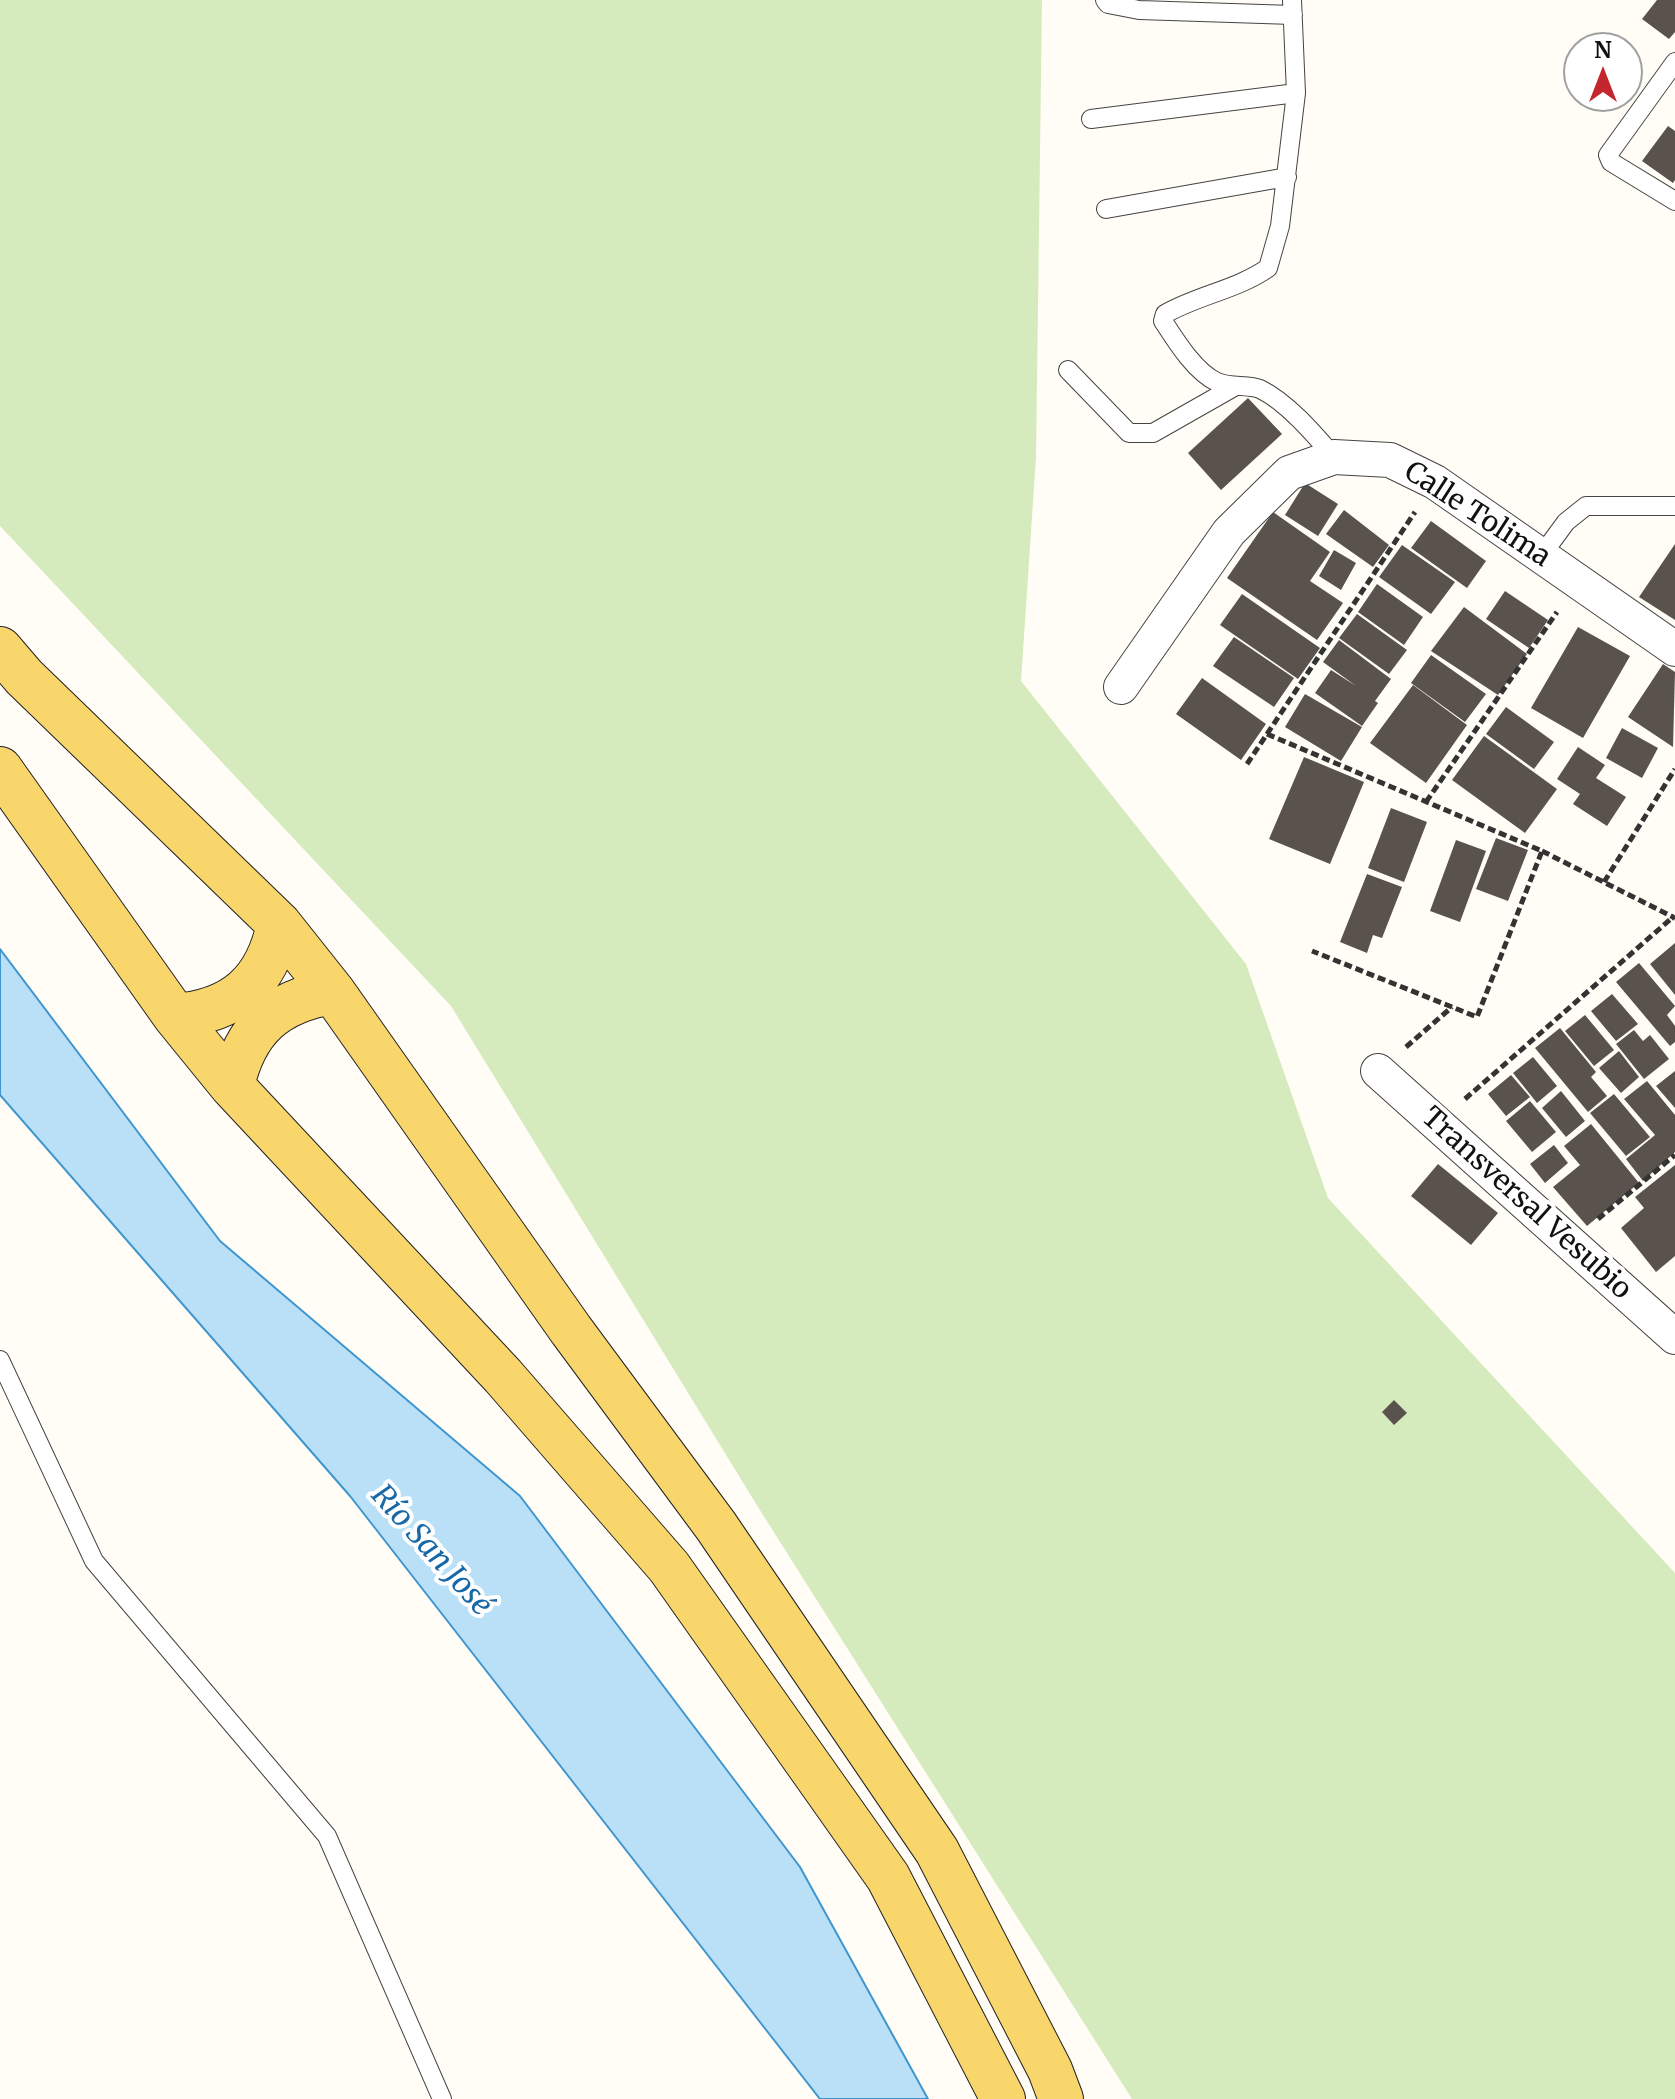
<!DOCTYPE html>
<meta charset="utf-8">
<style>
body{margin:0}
#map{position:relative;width:1675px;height:2099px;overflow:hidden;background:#fffdf5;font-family:Merriweather,serif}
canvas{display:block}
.north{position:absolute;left:1563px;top:32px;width:80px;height:80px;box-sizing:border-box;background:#fff;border:2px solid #a0a0a0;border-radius:50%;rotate:0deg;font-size:22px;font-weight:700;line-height:32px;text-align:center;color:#111}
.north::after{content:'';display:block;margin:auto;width:28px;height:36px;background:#c4262e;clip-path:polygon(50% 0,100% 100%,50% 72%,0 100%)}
</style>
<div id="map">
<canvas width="1675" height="2099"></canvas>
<div class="north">N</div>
</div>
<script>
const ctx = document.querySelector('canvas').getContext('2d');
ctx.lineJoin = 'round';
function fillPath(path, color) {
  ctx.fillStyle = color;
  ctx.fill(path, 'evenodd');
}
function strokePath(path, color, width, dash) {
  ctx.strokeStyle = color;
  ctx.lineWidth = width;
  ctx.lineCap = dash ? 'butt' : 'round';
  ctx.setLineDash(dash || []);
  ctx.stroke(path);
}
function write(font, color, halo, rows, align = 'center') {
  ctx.font = font + ' Merriweather,serif';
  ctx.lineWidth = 8;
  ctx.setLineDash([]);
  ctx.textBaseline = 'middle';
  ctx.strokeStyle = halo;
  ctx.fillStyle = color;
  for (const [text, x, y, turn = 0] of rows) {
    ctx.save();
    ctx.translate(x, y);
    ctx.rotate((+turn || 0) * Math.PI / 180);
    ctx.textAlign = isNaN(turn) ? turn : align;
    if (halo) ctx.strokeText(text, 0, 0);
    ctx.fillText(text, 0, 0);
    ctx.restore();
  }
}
const green = new Path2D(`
 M0 0H1042L1036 457 1021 681 1246 964 1328 1198 1675 1573V2099H1132L758 1507 451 1006 0 526Z`);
const water = new Path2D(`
 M0 949 220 1241 520 1496 800 1867 928 2099H820L350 1496 0 1095Z`);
const building = new Path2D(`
 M1657 0H1675V32L1669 39 1642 19Z
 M1668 126 1675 131V180L1673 183 1642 161Z
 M1248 398 1282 434 1221 490 1188 453Z
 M1305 483 1338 504 1318 536 1285 515Z
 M1344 510 1389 545 1373 567 1326 534Z
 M1273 512 1330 552 1310 581 1343 603 1317 640 1227 578Z
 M1431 521 1486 561 1467 588 1411 548Z
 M1675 544V620L1639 597Z
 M1402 545 1455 582 1431 614 1379 577Z
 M1334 550 1356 563 1341 590 1319 576Z
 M1377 584 1423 617 1404 645 1358 612Z
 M1505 591 1548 620 1529 648 1486 619Z
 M1242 594 1320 648 1298 679 1220 625Z
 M1464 607 1527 654 1498 695 1431 651Z
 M1357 614 1407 650 1389 674 1339 638Z
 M1578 627 1630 656 1583 738 1531 708Z
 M1234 637 1294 678 1274 707 1213 666Z
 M1339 640 1391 679 1375 701 1378 703 1362 726 1315 693 1331 670 1356 686 1323 662Z
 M1431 655 1486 694 1465 722 1411 683Z
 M1663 664 1675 672 1673 747 1628 717Z
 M1202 678 1266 724 1241 760 1176 714Z
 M1413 685 1467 725 1426 783 1370 743Z
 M1305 694 1362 727 1341 761 1285 727Z
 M1506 707 1554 742 1534 769 1486 734Z
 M1622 728 1658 748 1642 778 1606 758Z
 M1484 736 1557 789 1525 833 1452 780Z
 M1578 747 1605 765 1596 778 1626 797 1607 826 1573 804 1580 794 1557 779Z
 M1304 757 1364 782 1330 864 1269 839Z
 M1391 808 1427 822 1404 882 1368 868Z
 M1496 838 1528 850 1508 901 1476 889Z
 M1456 840 1486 851 1460 922 1430 911Z
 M1367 874 1402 887 1382 938 1373 935 1367 953 1340 942Z
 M1675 943V995L1650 964Z
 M1639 963 1675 1006 1667 1015 1675 1026V1042L1670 1046 1616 982Z
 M1612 994 1638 1024 1616 1041 1591 1011Z
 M1585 1015 1614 1050 1594 1066 1565 1031Z
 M1560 1028 1596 1072 1591 1077 1607 1096 1588 1112 1535 1048Z
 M1634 1030 1643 1041 1650 1035 1669 1059 1644 1079 1616 1044Z
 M1619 1051 1639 1077 1621 1093 1599 1068Z
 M1533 1057 1557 1086 1537 1103 1513 1073Z
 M1675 1071V1108L1656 1086Z
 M1511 1075 1530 1097 1506 1116 1488 1094Z
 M1647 1081 1675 1115V1152L1643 1181 1626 1159 1655 1135 1624 1099Z
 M1561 1091 1585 1121 1566 1137 1542 1108Z
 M1614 1094 1650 1137 1626 1156 1590 1113Z
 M1530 1101 1556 1132 1532 1152 1506 1121Z
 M1591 1124 1639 1183 1587 1226 1553 1187 1580 1165 1564 1146Z
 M1554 1145 1568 1163 1545 1183 1530 1164Z
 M1438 1164 1498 1213 1471 1245 1411 1196Z
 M1675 1165V1256L1656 1272 1621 1228 1644 1208 1635 1197Z
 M1394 1400 1407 1413 1394 1425 1382 1412Z`);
const path = new Path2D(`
 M1267 734 1542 851 1477 1017 1312 951
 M1247 764 1415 512
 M1426 802 1557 612
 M1542 851 1673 917
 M1604 882 1675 769
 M1406 1047 1452 1007
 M1465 1099 1673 917 1675 919
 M1598 1219 1675 1155`);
const service = new Path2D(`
 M1105 0 1108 4 1139 10 1293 15
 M1292 0 1296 93 1280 226 1268 268C1236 290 1198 295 1165 314L1163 321C1176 341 1195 372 1217 382 1231 388 1248 384 1260 389 1287 402 1315 435 1334 457
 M1675 62 1608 155 1611 162 1675 201
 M1091 119 1296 93
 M1106 209 1287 177
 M1068 370 1129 433H1153L1234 387
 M1541 556 1566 522 1586 506H1675
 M0 1360 94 1561 327 1836 442 2099`);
const minor = new Path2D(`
 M1121 687 1229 532 1289 473 1334 457 1390 460 1435 482 1675 649
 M1378 1071 1675 1337`);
const primary = new Path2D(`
 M0 649 24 677 279 924 333 992 571 1330 716 1526 937 1851 1050 2070 1061 2099
 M0 769 175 1016 232 1086 503 1376 669 1567 888 1877 1003 2099
 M175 1016C234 1011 267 983 279 924
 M232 1086C245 1029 275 1001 333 992`);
const streetNames = [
 ["Calle Tolima",1477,515,33],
 ["Transversal Vesubio",1526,1204,42]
];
const waterNames = [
 ["Río San José",431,1551,48]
];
fillPath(green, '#d5ebbd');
fillPath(water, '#b9e0f7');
strokePath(water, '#3f96cf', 2);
fillPath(building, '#5a524d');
strokePath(service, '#444', 20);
strokePath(minor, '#444', 36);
strokePath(primary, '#222', 46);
strokePath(path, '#333', 5, [8, 4]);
strokePath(service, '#fff', 18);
strokePath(minor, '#fff', 34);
strokePath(primary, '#f9d66b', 44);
write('28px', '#111', '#fff', streetNames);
write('italic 30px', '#1768a6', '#fff', waterNames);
</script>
